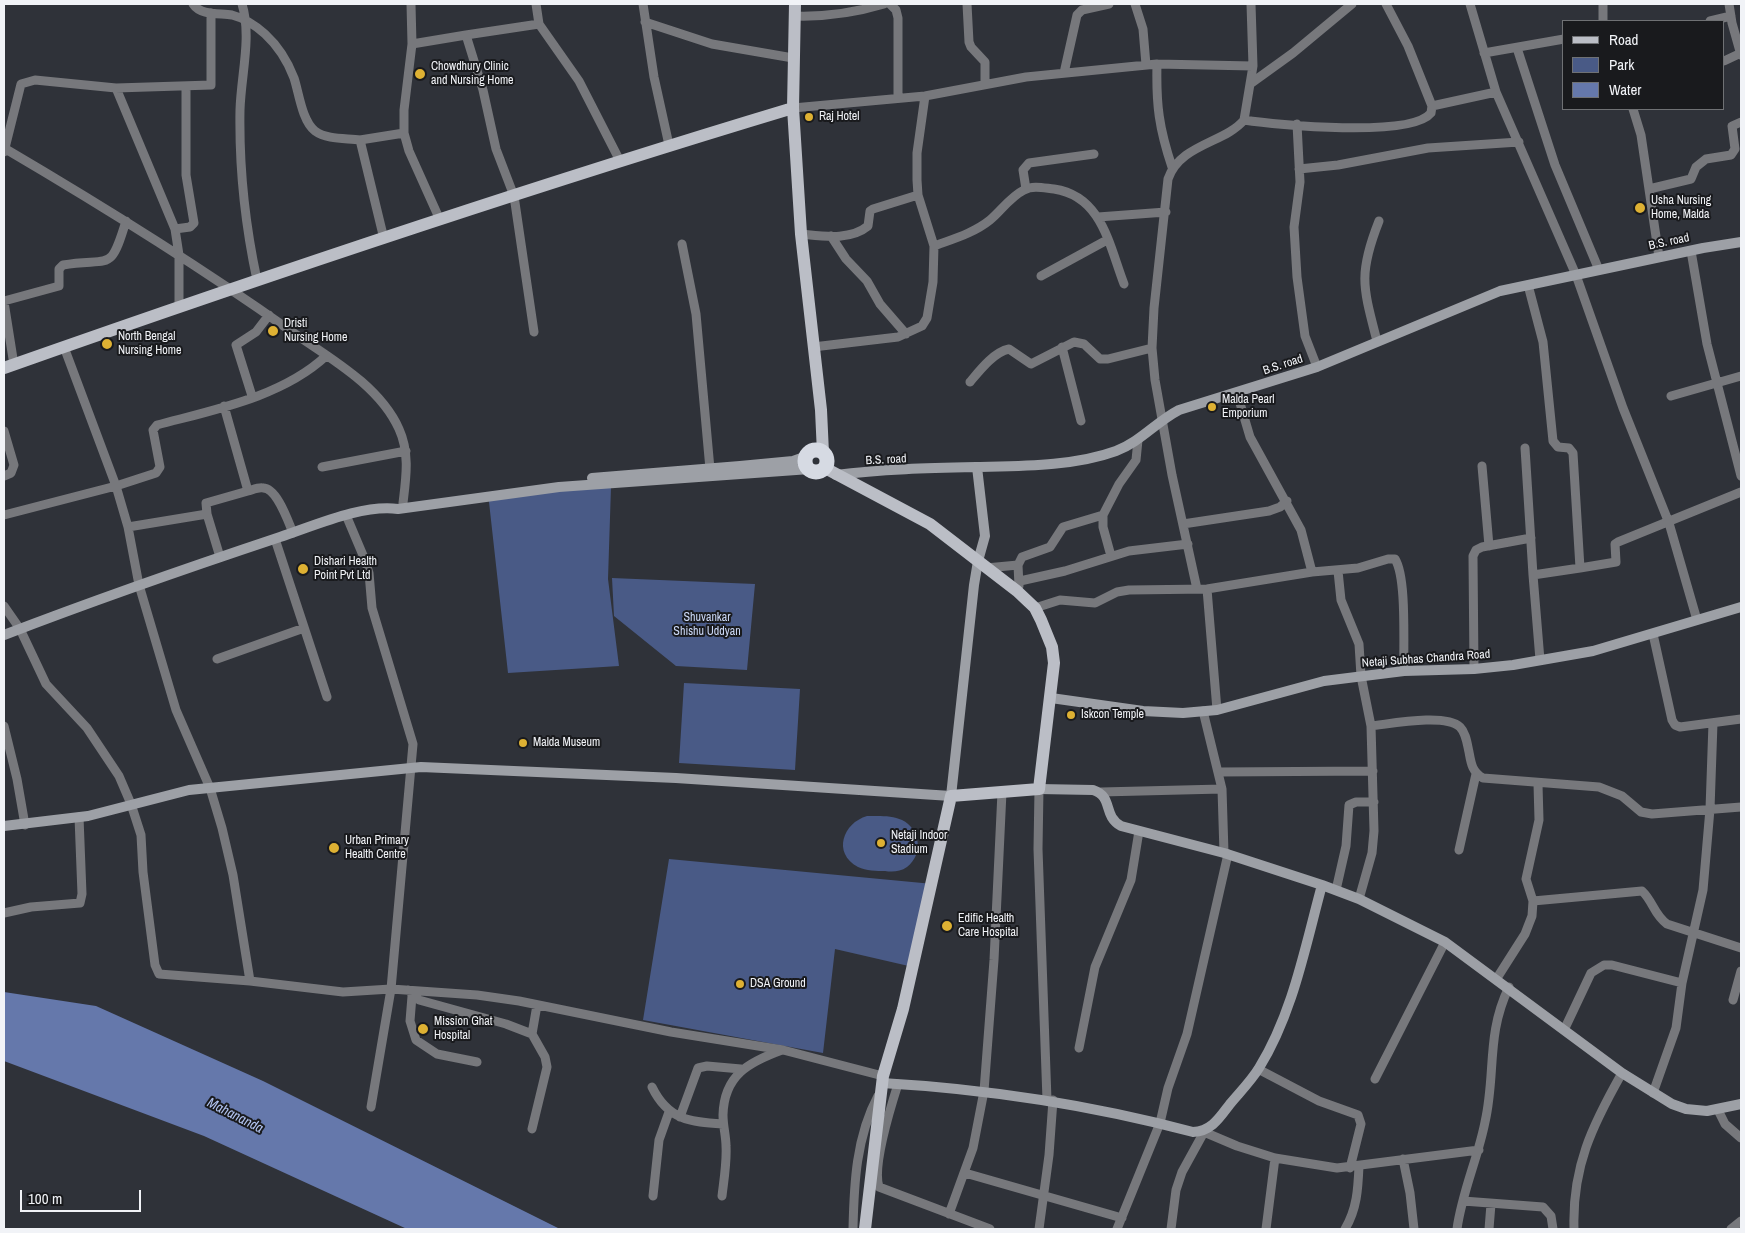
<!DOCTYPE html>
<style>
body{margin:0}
#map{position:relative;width:1745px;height:1233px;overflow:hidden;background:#2f3239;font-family:"Archivo Narrow",sans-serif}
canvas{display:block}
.frame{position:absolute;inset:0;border:5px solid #f1f3f7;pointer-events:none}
.legend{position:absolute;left:1562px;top:20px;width:162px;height:90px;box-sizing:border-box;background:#191a1d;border:1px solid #6f7174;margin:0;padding:6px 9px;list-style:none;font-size:15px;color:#f1f3f7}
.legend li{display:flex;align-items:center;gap:10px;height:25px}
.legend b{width:25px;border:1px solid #6f7174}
.scale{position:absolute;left:20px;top:1190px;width:121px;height:22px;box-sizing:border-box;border:2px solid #f1f3f7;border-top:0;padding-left:6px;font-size:15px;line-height:18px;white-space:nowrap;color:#f1f3f7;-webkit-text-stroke:4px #191a1d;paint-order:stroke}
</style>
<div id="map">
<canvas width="1745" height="1233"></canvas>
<div class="frame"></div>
<ul class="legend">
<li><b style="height:6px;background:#bbbec6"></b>Road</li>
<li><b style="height:14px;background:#495a86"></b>Park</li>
<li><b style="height:14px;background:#6578ab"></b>Water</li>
</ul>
<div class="scale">100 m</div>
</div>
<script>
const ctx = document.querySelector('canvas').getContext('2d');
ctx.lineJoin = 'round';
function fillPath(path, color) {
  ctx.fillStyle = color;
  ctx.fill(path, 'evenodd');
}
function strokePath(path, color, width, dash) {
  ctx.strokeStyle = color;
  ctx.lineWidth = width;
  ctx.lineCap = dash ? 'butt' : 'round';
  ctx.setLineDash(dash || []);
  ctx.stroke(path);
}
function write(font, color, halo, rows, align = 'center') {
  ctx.font = font + ' "Archivo Narrow",sans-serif';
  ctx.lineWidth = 4;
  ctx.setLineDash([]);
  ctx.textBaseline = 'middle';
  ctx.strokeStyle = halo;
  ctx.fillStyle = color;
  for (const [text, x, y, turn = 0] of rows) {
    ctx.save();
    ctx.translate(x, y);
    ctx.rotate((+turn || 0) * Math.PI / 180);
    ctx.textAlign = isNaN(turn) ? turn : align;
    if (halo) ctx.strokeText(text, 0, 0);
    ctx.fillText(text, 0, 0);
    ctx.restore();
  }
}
const green = new Path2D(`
 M611 487 608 579 619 666 508 673 488 493Z
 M612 578 755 584 747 670 676 666 614 616Z
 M684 683 800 689 795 770 679 763Z
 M867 816C878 816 892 815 902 820 920 829 924 854 907 867 900 872 892 872 885 871 877 871 866 871 858 867 832 853 843 823 867 816Z
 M669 859 933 884 913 967 835 949 823 1053 643 1020Z`);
const water = new Path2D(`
 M4 992 96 1006 263 1081 560 1229H407L204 1136 4 1061Z`);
const street = new Path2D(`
 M193 4C201 16 219 13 232 15 244 18 256 26 265 34 278 46 288 62 294 78 299 93 302 121 315 131 327 140 347 138 360 140L384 239
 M242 4C252 37 241 75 240 110 239 167 245 224 257 280
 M411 4 412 44 404 110V133L409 151 440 220
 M536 4 539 24 579 81 620 161
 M643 4 654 77 669 145
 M890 4 896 10 898 18V98
 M967 4 969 42 971 47 985 62V84
 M1135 4 1143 29 1146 65
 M1386 4 1408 46 1432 106
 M1603 4V21
 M1729 4 1732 23 1741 55
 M795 16C827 17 854 13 884 4
 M1710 21 1731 16
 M645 22 712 44 793 58
 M412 44 466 35
 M1517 48 1555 165 1599 270
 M1484 53 1564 39
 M1724 61 1741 53
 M1157 64C1156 105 1159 128 1172 167
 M1064 73 1077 15 1082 10 1109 4
 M1250 84 1253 66 1251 4
 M116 88 175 229 179 255V307
 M1496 92 1576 275 1623 408 1669 523 1697 620
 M793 108 925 96 1026 77 1157 64 1253 66
 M1633 109 1641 135 1659 257
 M1244 120C1277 125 1411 138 1431 113L1432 106 1496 92 1470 4
 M1297 124 1300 182 1294 227 1297 277 1305 336 1317 367
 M360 140 404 133
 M4 148C101 205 196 264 288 329 326 356 379 384 399 429 410 453 406 478 403 503
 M4 152 21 84 35 80 116 88 211 85V13
 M1299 169 1338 165 1428 148 1519 142
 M1026 189 1023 170 1029 163 1094 154
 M1649 189 1691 179 1696 167 1706 159 1731 155 1735 149 1732 126 1741 122
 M1098 217 1166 212
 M175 229 190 227 194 223 186 175V88
 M801 234C822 236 850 241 868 226L870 211 873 209 918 195
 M831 236 846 259 867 281 880 304 906 334
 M682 244 696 314 710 469
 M934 246C953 239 974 233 990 220 1001 211 1010 197 1024 190 1033 185 1044 188 1054 189 1102 196 1109 245 1124 284
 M1691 251 1707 344 1741 476
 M1041 276 1107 240
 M1528 285 1543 342 1553 441 1558 447 1569 448 1573 453 1580 568 1533 575 1540 660
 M4 301 59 286V269L63 265C111 257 110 274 126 221
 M4 302 14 365
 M534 332 514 196 496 149 483 90 466 35 539 24
 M1377 341C1363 287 1358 274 1379 221
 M64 347 116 486 128 527 139 585 176 710 210 788 222 828 233 875 250 981
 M813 347 898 337 922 326 927 318 933 282 934 246 918 195 917 180V153L925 96
 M1062 347 1081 421
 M970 382C980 370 994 352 1009 349L1031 364 1074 342 1084 344 1100 359H1108L1152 348
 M1237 393 1250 437 1301 530 1312 572
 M252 396 236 345 256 332 269 315
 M1671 396 1741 376
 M224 406 248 491C252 490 259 487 263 488 277 488 288 521 293 533
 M4 431 14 465 11 473 4 476
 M1525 448 1533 575
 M1482 466 1489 546
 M322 467 406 451
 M4 515 116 486 156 473 160 467 153 430 157 425C213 410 282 397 326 356
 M346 515 365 560 369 573 372 608 413 744 391 989 371 1107
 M1183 524 1269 511 1280 507 1287 501
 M128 527 207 514
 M275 539 327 697
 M1111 556 1103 527V515L1119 484 1136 460 1138 440
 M220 557 207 514 206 503 248 491
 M986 568 1018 565
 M1580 568 1616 562 1615 544 1618 542 1741 492
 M1338 571 1341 600 1359 644 1361 676 1371 726C1390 724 1445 713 1460 727 1466 733 1467 743 1469 752 1471 763 1472 772 1483 778L1599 787 1622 796 1641 812 1652 814 1741 807
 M1020 581 1065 571 1129 551 1188 544
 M1019 586 1018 565 1022 557 1050 547 1063 527 1103 515
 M1197 589 1172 475 1155 380 1152 348 1154 308 1168 179C1180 144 1225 143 1244 120L1250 84 1293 53 1352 4
 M1207 589 1217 710
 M4 606 20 629 46 684 87 728 119 776 131 804 141 835 143 872 155 965 159 974 250 981 343 992 391 989 477 995 519 1001 671 1032 783 1050 883 1076
 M1035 608 1060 600 1095 603 1117 592 1129 590 1207 589 1312 572 1358 568 1388 559H1395C1407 578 1403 645 1404 671
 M1653 634 1672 720 1675 725 1680 727 1741 719
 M217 659 304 628
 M1474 669 1473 556 1476 550 1482 547 1531 538
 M1203 711 1222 789 1224 853
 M4 726 17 779 25 825
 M1219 772 1373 771
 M1039 789 1038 849 1047 1100
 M1101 792 1222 789
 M1459 850 1476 774
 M1336 890 1346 846 1349 805 1356 802H1374
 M1359 899 1372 853 1374 831 1371 726
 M1533 901 1642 891C1653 901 1654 915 1667 924L1741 948
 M4 913 31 907 80 903 82 894 79 817
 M1497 978 1525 934 1532 916 1533 901 1526 879 1539 820 1538 784
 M408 990 419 1000 506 1024 532 1034
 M412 996 410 1021 416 1040 437 1054 477 1062
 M1733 1000 1741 971
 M1565 1028 1591 973 1604 965H1612L1682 983
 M1079 1048 1095 967 1131 880 1139 831
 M1258 1069 1319 1101 1358 1115 1361 1124 1350 1168
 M1375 1079 1445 942
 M898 1084C891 1106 872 1166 879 1187L990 1229
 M652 1087C668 1120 690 1122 723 1124
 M1653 1093 1676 1028 1682 983 1703 890 1710 809 1713 723
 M1718 1110 1725 1124 1741 1138
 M680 1117 698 1068 707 1066 741 1069
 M532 1129 547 1067 545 1057 532 1034 537 1005
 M1403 1159 1410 1193 1414 1229
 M965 1173 1122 1218
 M653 1196 659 1140 669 1112
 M722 1196C724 1179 727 1162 726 1146 726 1136 723 1126 723 1115 724 1075 749 1062 782 1050
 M1463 1201 1543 1207 1551 1216 1553 1229
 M949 1214 973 1148 984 1091 994 960 1002 792
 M853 1229C854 1184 856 1137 878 1096
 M1039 1229 1049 1155 1053 1100
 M1117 1229 1160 1123 1168 1088 1187 1034 1228 854
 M1171 1229 1176 1190 1182 1172 1204 1132 1237 1146 1275 1158 1337 1168 1479 1150
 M1266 1229 1275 1158
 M1345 1229C1357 1209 1358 1189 1359 1166
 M1457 1229C1462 1192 1478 1158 1485 1122 1496 1074 1486 1034 1509 987
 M1489 1229 1491 1204
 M1574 1229C1572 1167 1592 1126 1622 1073
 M1731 1229 1741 1221`);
const secondary = new Path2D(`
 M836 475C881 469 934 468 980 467 1023 466 1075 466 1116 451 1140 442 1156 422 1179 410L1317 367 1500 291 1703 248 1741 242
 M592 478 740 466 793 461 807 456
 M4 635C95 600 187 568 280 537 314 526 362 504 398 509L559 487 810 469
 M1051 698 1143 711 1183 713 1217 710 1324 681 1404 671 1474 669 1513 665 1593 651 1741 607
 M1039 789 1093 790C1114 797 1102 815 1121 826L1224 853 1322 885
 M4 826 88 816 189 790 421 767 676 778 951 796 974 585 978 561 985 536 977 467
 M882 1083C988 1089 1091 1105 1193 1132 1212 1131 1220 1117 1230 1104 1240 1092 1251 1081 1259 1068 1293 1013 1305 947 1322 885L1359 899 1445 942 1622 1073 1672 1104 1686 1109 1707 1111 1741 1104`);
const primary = new Path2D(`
 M795 4 793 108 801 234 821 410 823 453
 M4 368C265 276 527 188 793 108
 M825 468 930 524 1017 591 1035 608 1041 620 1052 647 1054 663 1039 789 951 796 903 1009 883 1076 865 1229`);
const highway = new Path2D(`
 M805 461a11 11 0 1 1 22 0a11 11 0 1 1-22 0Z`);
const markers = [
 [420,74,6,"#deb133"],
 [809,117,5,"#deb133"],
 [1640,208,6,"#deb133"],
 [273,331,6,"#deb133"],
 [107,344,6,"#deb133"],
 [1212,407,5,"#deb133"],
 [303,569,6,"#deb133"],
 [1071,715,5,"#deb133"],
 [523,743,5,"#deb133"],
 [881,843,5,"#deb133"],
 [334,848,6,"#deb133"],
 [947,926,6,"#deb133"],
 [740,984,5,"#deb133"],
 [423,1029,6,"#deb133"]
];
const poiNames = [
 ["Chowdhury Clinic",431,67],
 ["and Nursing Home",431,81],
 ["Raj Hotel",819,117],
 ["Usha Nursing",1651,201],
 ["Home, Malda",1651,215],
 ["Dristi",284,324],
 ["Nursing Home",284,338],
 ["North Bengal",118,337],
 ["Nursing Home",118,351],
 ["Malda Pearl",1222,400],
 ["Emporium",1222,414],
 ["Dishari Health",314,562],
 ["Point Pvt Ltd",314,576],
 ["Iskcon Temple",1081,715],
 ["Malda Museum",533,743],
 ["Netaji Indoor",891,836],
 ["Stadium",891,850],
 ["Urban Primary",345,841],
 ["Health Centre",345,855],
 ["Edific Health",958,919],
 ["Care Hospital",958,933],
 ["DSA Ground",750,984],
 ["Mission Ghat",434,1022],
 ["Hospital",434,1036]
];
const streetNames = [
 ["B.S. road",1669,242,-12],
 ["B.S. road",1283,365,-18],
 ["B.S. road",886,460,-3],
 ["Netaji Subhas Chandra Road",1426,659,-4]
];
const parkNames = [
 ["Shuvankar",707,618],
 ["Shishu Uddyan",707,632]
];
const waterNames = [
 ["Mahananda",235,1116,27]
];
fillPath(green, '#495a86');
fillPath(water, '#6578ab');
strokePath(street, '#77787c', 9);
strokePath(secondary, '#9da0a6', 10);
strokePath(primary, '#bbbec6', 12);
strokePath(highway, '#d6dae3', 15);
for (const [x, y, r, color] of markers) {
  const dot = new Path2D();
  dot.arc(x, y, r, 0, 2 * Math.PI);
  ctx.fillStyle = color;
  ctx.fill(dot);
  strokePath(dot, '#191a1d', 2);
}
write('12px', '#f1f3f7', '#191a1d', poiNames, 'left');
write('12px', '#f1f3f7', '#191a1d', streetNames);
write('12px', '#ccd9f7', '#191a1d', parkNames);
write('italic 14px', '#b2c4f1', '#191a1d', waterNames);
</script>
